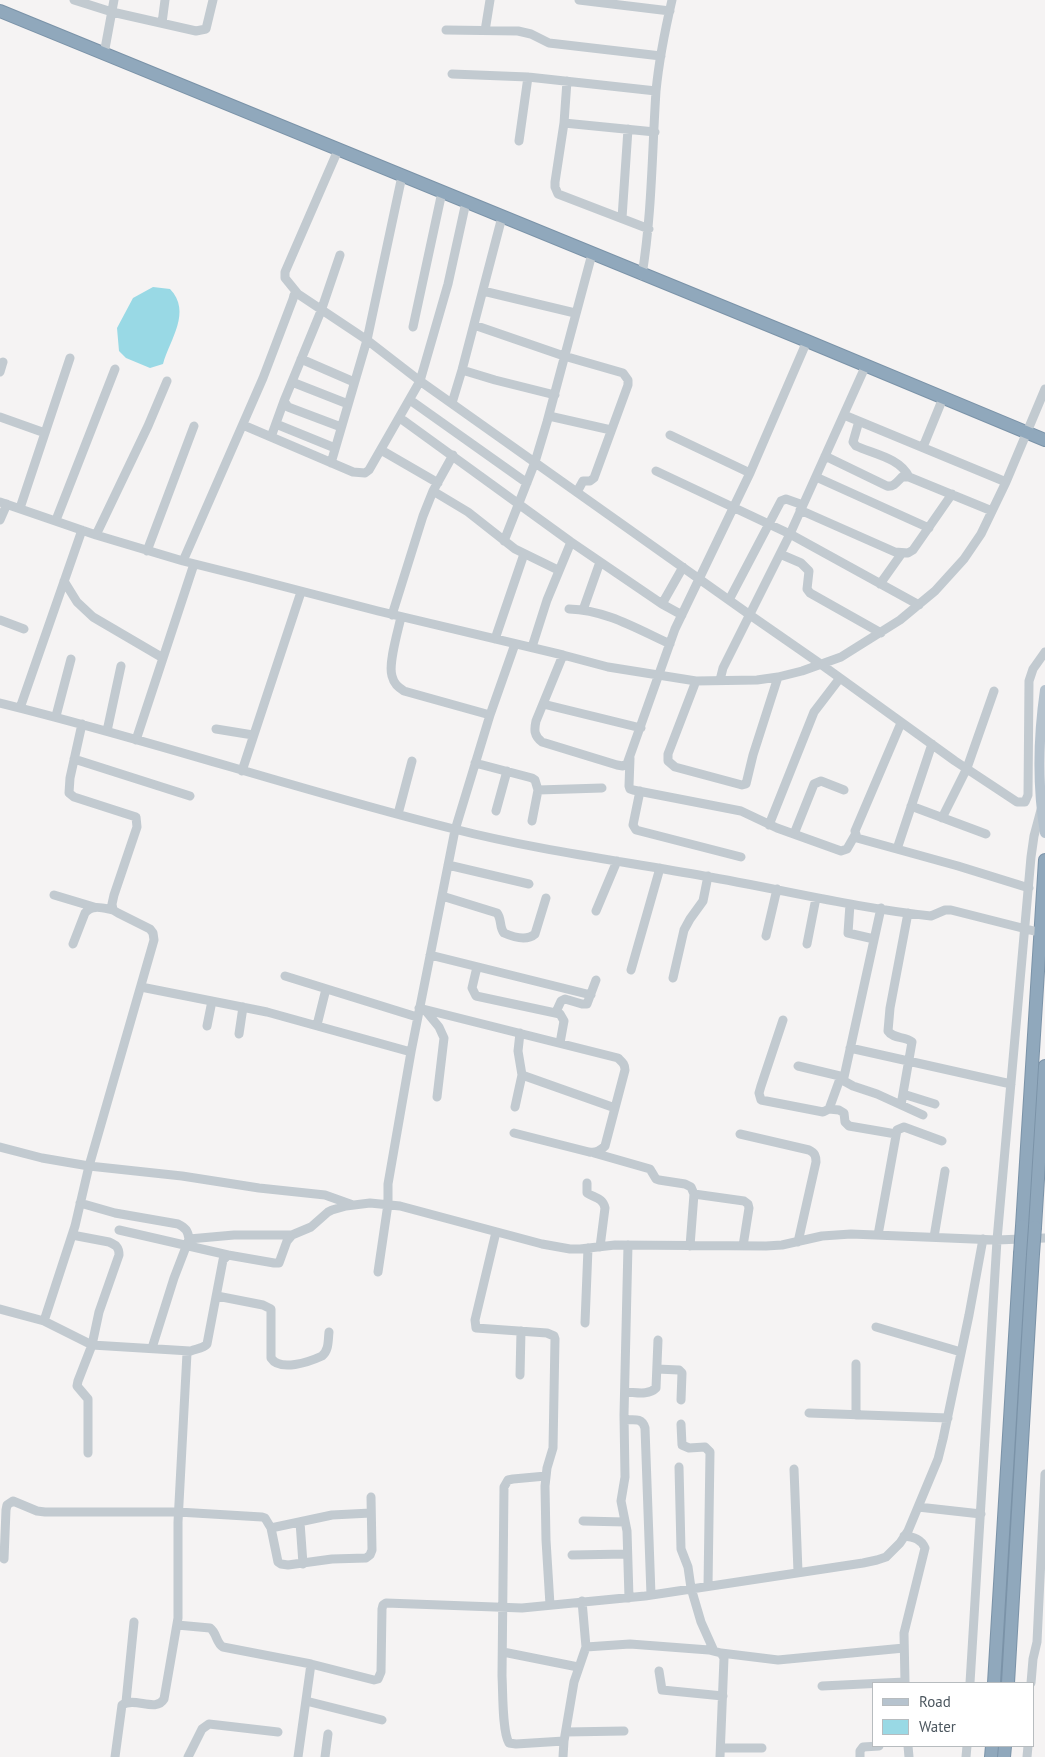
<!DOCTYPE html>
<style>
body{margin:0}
#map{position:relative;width:1045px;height:1757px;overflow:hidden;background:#f5f3f3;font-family:"PT Sans",sans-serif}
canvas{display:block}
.legend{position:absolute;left:872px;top:1682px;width:162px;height:65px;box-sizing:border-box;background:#fff;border:1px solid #b7bcbf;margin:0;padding:6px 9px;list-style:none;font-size:15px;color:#4c575f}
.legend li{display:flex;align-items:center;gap:10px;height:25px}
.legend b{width:25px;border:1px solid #b7bcbf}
</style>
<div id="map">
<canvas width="1045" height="1757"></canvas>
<ul class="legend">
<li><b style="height:6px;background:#b6c3ce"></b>Road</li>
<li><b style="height:14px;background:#99d9e5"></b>Water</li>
</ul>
</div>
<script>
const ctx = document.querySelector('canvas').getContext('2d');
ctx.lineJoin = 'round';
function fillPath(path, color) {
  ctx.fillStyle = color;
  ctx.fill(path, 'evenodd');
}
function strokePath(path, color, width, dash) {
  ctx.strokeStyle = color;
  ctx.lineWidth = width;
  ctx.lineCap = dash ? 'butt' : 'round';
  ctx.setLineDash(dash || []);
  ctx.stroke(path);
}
const water = new Path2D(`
 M153 287 170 289C192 312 170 339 163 364L150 368 126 358 119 351 117 328 133 298Z`);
const minor = new Path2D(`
 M74 0 112 12 196 31 206 29 213 0
 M579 0 670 11
 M162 23 165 0
 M446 30 518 31 531 34 549 43 661 56
 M485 31 490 0
 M104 54 114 0
 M452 74 528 77 656 91
 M567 81 564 123 555 182V187L558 194 649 229
 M564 123 655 132
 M519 141 528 77
 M622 218 628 129
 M340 255 321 311 284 401 288 407 341 427
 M642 275C652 214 652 152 656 91 659 60 665 30 672 0
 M483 291 575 313
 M298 294 285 278V272L338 150
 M474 325 564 356 623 373 628 380V385L594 478 590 481H583L577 492
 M413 327 442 192
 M301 359 354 382
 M462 370 495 380 555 395
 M0 372 3 362
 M292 382 348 404
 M410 400 527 483
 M452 403 462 370 502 217
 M844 415 1006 482
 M549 416 611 430
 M0 417 45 433
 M400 418 571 542 662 604 682 615
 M859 421 853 442 856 446C874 454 900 458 909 477
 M276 424 335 448
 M243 425 353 472 365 473 369 470 420 381 448 284 466 202
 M670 435 750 473
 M271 437 284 401
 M923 447 943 398
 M381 450 438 483
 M825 456 887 486C894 487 897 482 902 477H909L992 511
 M331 463 367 340 402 176
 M656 471 790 534 919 605
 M816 477 929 528
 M433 491 468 512 515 549 558 570
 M0 502 96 535 183 561 247 577 378 611 563 655 608 667 696 681 757 680 778 677 802 671 841 657 900 620 935 591 964 559 981 534 1006 482 1045 389
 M20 508 70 358
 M800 510 895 552 908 553 913 550 952 494
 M0 520 7 504
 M56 520 115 369
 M96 535 148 426 167 381
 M504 541 535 462 547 422 592 254
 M147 551 194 426
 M780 554 801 563 809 571 807 589 810 593 881 633
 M183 561 263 378 293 299 294 295 298 294 367 340 420 381 750 615 822 665 955 761 1017 802H1025L1028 795 1029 681 1033 669 1045 652
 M64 581 77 602 93 617 163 658
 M880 584 902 553
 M729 600 781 501 786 499 803 505
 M662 604 683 567
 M569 609C606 610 637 629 670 644
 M583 610 600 562
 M392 615 423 516 433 491 453 455
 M401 617C398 631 388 664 392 676 394 684 398 687 404 691L490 715
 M0 620 24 629
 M495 639 524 554
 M532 647 547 600 571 542
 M563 655 536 721C534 730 534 736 542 742L617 765 623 766 627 764 675 629 750 473 807 341
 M720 680 723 668 790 534 866 365
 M696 681 668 754V761L675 767 742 785 746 784 753 755 778 677
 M0 703C152 740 301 791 454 829 536 850 621 861 704 876 780 889 855 908 931 916L945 910H951L1034 931
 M543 704 641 728
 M20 708 82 530
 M56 716 71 659
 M901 723 855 831 857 838 958 866 1029 888
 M216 729 253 735
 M107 731 121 666
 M136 740 194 564
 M630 758 629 786 630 789 633 790 741 811 777 828 841 851 847 849 855 835
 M74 759 190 796
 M475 763 532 778 535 780 538 790 532 821
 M242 771 301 592
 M538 790 602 788
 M640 791 633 825 636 830 741 857
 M911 806 986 834
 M496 811 507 771
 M398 814 412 761
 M942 818 967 768 994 691
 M769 825 814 712 840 678
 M794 834 814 784 821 781 844 790
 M897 849 932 744
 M448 865 529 884
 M54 895 94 907
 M442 896 497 913C502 919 499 927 504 933 513 937 527 941 535 934L546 898
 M850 904 848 933 874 939
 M881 908 844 1077V1081L853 1086 877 1094 923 1115
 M596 911 617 861
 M766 936 777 889
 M73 944 85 913C92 904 103 908 113 910
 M807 944 816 898
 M430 955 591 995
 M477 967 472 988 476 996 560 1014 564 1021 560 1043
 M631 970 660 868
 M285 976 417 1017
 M673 978 684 930 690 919 703 901 708 876
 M141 987 267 1012 411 1052
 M419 1008 618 1058C622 1062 625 1064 625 1070L605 1146C600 1151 596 1153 589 1152L514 1133
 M425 1010 439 1027 444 1038 437 1097
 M556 1012 561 1001 565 999 582 1004H587L596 980
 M783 1020 761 1086 759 1093 761 1100 818 1111 823 1112 829 1109 841 1076
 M317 1025 326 989
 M207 1026 212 1001
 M239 1034 243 1007
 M850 1048 1011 1084
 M798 1066 844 1077
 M522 1075 615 1108
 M903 1094 935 1104
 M901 1105 912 1042C905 1036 893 1039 888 1031L890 1008 908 913
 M515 1107 522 1075 518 1051 520 1033
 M829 1109 839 1110 844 1113 845 1122 849 1126 896 1134
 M740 1134 809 1150C815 1153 816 1156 816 1162L798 1242
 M0 1147 42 1158 89 1166 182 1176 259 1188 325 1195 353 1205
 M594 1153 650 1169 656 1179 659 1180 685 1184 691 1187 694 1194 690 1246
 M587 1183V1193C595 1198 603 1198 605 1208L600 1247
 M694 1194 744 1201 748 1204 749 1208 743 1246
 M80 1203 115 1213 178 1224C186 1228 188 1231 189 1239L174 1278 152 1348
 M119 1230 228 1255
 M496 1232 475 1320 476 1328 547 1333 554 1336 555 1339 553 1448 547 1468 545 1486 546 1540 550 1605
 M72 1235 109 1242C116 1245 119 1247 119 1255L99 1312 92 1345 78 1381 77 1386 88 1399V1453
 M878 1235 897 1130 904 1127 942 1141
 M934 1237 945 1171
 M189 1239 234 1235H292
 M628 1245 624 1415 625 1477 621 1501 627 1531 629 1598
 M378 1272 388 1204V1184L411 1052 455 830 490 715 515 644
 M217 1296 263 1305 271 1309V1358C280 1372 309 1362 322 1356 329 1350 328 1341 329 1332
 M0 1309 44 1321 92 1345 190 1351
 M44 1321 75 1226 89 1166 154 940 153 933 150 929 118 913 113 910 112 904 114 895 137 827 136 817 74 797 69 793 70 778 82 724
 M585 1323 588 1248
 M876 1327 961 1352
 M657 1369 679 1370 682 1373 681 1400
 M520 1375 521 1331
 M625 1392C635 1392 648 1396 656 1388L658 1340
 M809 1413 948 1418
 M856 1415V1364
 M624 1420C633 1420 642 1417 645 1428L651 1595
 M681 1424 682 1445 689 1448 705 1447 710 1452 708 1586
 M679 1467 681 1549 688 1567 691 1588 701 1622 714 1651
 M794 1469 798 1572
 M546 1476 513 1479 508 1480 504 1487 502 1676C503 1691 502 1731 509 1743L516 1744 564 1741
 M918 1507 981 1514
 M583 1521 625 1522
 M300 1522 303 1564
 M271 1528 332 1515 371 1513
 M904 1536C914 1537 921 1539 925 1548L904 1633 905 1683
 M572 1555 627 1554
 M4 1559 6 1510 7 1505 13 1501 37 1511 45 1512H178L262 1517 265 1518 271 1528 278 1562 281 1564 288 1565 332 1559 366 1558 370 1555 372 1550 371 1497
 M177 1625 210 1628C217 1633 216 1643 223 1647L311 1664 374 1680 378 1679 381 1672 382 1609 383 1605 386 1603 522 1608 645 1596 863 1563 877 1560 886 1557 900 1543 908 1531 938 1459 943 1439 969 1315 983 1239
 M586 1647 630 1644 709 1650 721 1653 724 1658 720 1757
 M503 1652 578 1667
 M721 1653 778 1660 904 1648
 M659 1671 662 1690 723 1696
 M970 1683 997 1240 1031 857 1034 836 1041 810
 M1031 1683 1033 1659 1037 1642 1045 1474
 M822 1686 905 1682
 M306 1701 382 1720
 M126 1702 134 1622
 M566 1732 624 1731
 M908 1746 909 1757
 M721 1748H762
 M115 1757 122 1705C134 1696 156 1713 164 1699L178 1618V1522L187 1353C193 1348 202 1350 207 1344L223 1260 228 1255 274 1263H279L287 1241 292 1235 311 1227 328 1212 332 1210 346 1206 370 1203 400 1206 542 1244 570 1249H580L615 1245 766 1246 782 1245 822 1236 851 1234 997 1240 1045 1238
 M188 1757 202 1729 209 1724 278 1732
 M298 1757 311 1664
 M325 1757 328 1734
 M563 1757 564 1741 574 1682 586 1647 582 1601
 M860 1757V1751L863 1747 879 1746
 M966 1757 967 1746
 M1027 1757 1028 1746`);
const major = new Path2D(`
 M1045 690C1038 738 1037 785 1045 833`);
const highway = new Path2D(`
 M0 11 807 341 1045 440
 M1022 1226 1045 860
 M1035 1227 1045 1066
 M994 1683 1020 1254
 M1008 1683 1033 1254
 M991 1757 992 1746
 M1004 1757 1005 1746`);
const highwayBridge = new Path2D(`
 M1020 1254 1022 1226
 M1033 1254 1035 1227`);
fillPath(water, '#99d9e5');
strokePath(highway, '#7b93a8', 14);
strokePath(minor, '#c2cad0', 9);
strokePath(major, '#b6c3ce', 10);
strokePath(highway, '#90a8bc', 12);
strokePath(highwayBridge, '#7b93a8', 14, []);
strokePath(highwayBridge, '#90a8bc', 12);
</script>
